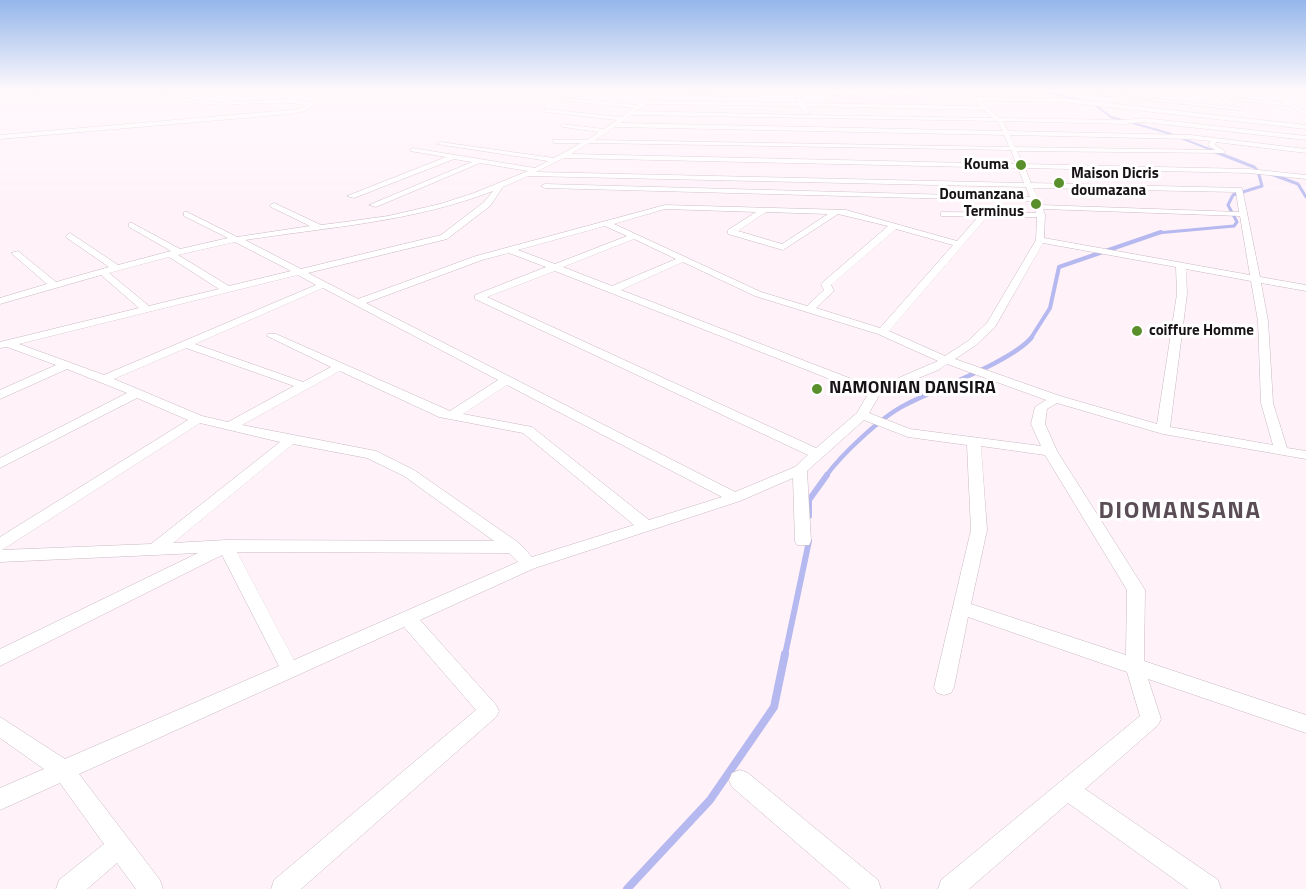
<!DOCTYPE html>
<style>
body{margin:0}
canvas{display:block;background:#fff2f9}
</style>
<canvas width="1306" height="889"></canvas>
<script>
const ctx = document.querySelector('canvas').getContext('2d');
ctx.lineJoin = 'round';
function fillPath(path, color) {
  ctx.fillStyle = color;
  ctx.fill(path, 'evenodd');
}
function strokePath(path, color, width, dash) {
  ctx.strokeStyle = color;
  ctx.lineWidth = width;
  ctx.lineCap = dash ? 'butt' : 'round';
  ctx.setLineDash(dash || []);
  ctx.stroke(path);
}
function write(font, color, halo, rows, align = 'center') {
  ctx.font = font + ' "Titillium Web",sans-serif';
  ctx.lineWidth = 6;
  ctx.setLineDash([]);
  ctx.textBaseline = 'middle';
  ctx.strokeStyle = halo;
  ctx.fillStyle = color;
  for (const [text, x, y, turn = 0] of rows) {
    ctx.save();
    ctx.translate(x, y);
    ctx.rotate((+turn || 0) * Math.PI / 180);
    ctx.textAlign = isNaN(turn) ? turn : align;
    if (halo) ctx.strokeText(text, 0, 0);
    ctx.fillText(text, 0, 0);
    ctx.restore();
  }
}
const built = new Path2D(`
 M832 94 917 95 926 106 838 105Z`);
const streamFar5 = new Path2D(`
 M1041 90 1082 101
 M1094 104 1111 117 1168 133 1217 152`);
const streamFar4 = new Path2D(`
 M1213 151 1254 167
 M1271 174 1298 184 1306 197
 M1157 233 1234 226 1237 222 1228 205 1233 195 1262 186 1258 171 1253 166`);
const streamFar3 = new Path2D(`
 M1031 338 1050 308 1059 267 1161 232`);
const streamFar2 = new Path2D(`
 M826 476C841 455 881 417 905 405 935 389 1013 361 1032 337`);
const streamFar1 = new Path2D(`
 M809 516V500L827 475
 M785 655 809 541`);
const stream = new Path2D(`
 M627 889 710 800 774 707 785 654`);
const minor = new Path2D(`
 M45 90H51L42 95 37 94Z
 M169 90H174L170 93C202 107 234 102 268 100 283 99 301 98 315 104L305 111 290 114 0 139V135L290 110 301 109 307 105C257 97 213 115 164 94Z
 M261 90H280L237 93 239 92Z
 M582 90H662L650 101 799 103 794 90H798L804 103 980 106 963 90H968L977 97 1062 98 1306 125V129L1062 102 980 101 1000 118 1125 120 1143 118 1306 136V140L1143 122 1125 124 1003 121 1008 131 1190 135 1306 149V153L1216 142 1215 145 1225 151V153L1017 151 1023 164 1249 169 1306 175V179L1249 173 1025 168 1031 183 1242 188 1260 277 1306 285V291L1261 283 1268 321 1273 403 1287 448 1306 451V459L1163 434 1057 403 1047 409 1045 424 1057 451 1145 590 1144 661 1306 715V733L1148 679 1161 719 1158 725 1085 789 1218 880 1221 889H1188L1068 803 969 889H938L941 880 1140 716 1127 672 968 617 954 687 951 693 944 695 937 693 934 687 971 530 967 445 908 437 864 420 807 471 811 541 809 545H797L795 541 793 478 740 501 535 568 420 620 496 705 499 711 496 717 301 889H271L274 880 476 710 404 627 79 774 160 880 163 889H136L117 863 87 889H56L59 880 104 844 60 783 0 810V788L44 769 0 738V717L65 759 279 666 222 555 0 666V649L198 553 0 562V537L188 420 137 398 0 468V458L127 393 67 369 0 399V390L56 365 7 347 0 348V342L139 308 101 275 0 304V298L47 284 11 253 18 251 56 282 109 267 67 238 66 236 70 233 118 265 171 251 129 227V223H132L180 249 228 238 184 216V212H187L237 237 310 226 271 207 270 205 274 203 321 225 345 222 388 216 440 204 474 193 528 171 480 163 376 207 369 205 472 162 454 159 354 198 347 196 446 157 410 151 412 148 535 168 548 161 437 144 440 142 554 158 581 143H554L552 140H587L599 132 563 127 561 124 604 129 617 120 546 112 544 109 621 117 634 108 561 100 564 98 637 105 654 92ZM646 104 800 106 806 115 636 111ZM806 106 984 110 993 118 806 115 809 113ZM632 115 997 121 1003 131 620 123ZM615 127 1004 135 1009 147 595 140ZM1010 135 1190 139 1210 141 1209 146 1215 150 1015 147ZM589 143 1011 150 1016 164 571 154ZM564 158 1018 168 1024 183 536 172ZM528 176 1026 187 1030 197 545 184 541 186 545 188 1031 201 1036 213 941 212V216H944L978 217 957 241 846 210 665 205 476 256 358 299 308 273 447 239 490 206 503 187ZM1033 188 1236 192 1239 212 1041 205ZM493 191 484 202 441 235 301 269 245 240C329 227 413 222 493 191ZM665 209 756 212 728 230V234L783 250 838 214 888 226 823 282 821 284 824 290 807 306 761 292 614 224ZM1043 209 1240 216 1250 275 1044 238 1045 215ZM766 212 828 214 782 244 738 231ZM987 217H1037L1036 240 987 323 968 341 945 356 889 331ZM605 226 627 236 555 264 518 250ZM896 229 953 245 880 328 816 308 834 291 831 285ZM634 239 676 259 612 286 563 267ZM235 242 291 271 229 286 178 255ZM1043 243 1176 267 1177 294 1157 424 1060 396 955 359 976 345 995 327ZM509 253 546 267 475 295V299L808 455 795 467 735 492 366 303 482 260ZM169 257 219 289 149 306 109 273ZM683 262 755 296 878 334 938 361 875 388 621 290ZM1186 269 1251 281 1258 321 1261 403 1273 445 1170 427 1187 294ZM555 271 868 394 857 413 816 448 487 297ZM298 275 316 285 104 375 19 344ZM323 288 498 380 450 411 276 334H268L267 336 331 367 303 382 195 344ZM186 348 294 386 228 422 202 416 114 379ZM947 364 1046 400 1035 407 1031 424 1041 446 910 429 869 413 880 394 938 370ZM340 371 439 417 523 433 634 525 532 557 519 543 414 470 376 451 242 425ZM507 385 722 497 649 520 532 427 463 414ZM200 423 280 442 151 544 2 550ZM293 444 367 458 404 476 494 541 226 540 173 543ZM981 446 1045 455 1127 590 1126 655 971 604 987 530ZM237 552 509 553 518 562 294 660Z
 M668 90 730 95 727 97Z
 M1052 90H1067L1242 108 1239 110Z
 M1209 90H1214L1225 97 1285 103 1267 90H1272L1306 112V116L1291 106 1229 100 1235 104 1230 105Z
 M828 92H919L922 94H826Z
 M740 770 748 773 878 880 881 889H850L732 787 729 780 732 773Z`);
const markers = [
 [1021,165,6,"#59902b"],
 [1059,183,6,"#59902b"],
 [1036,204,6,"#59902b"],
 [1137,331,6,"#59902b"],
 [817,389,6,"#59902b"]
];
const farPoinames = [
 ["Kouma",1009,165],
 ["Maison Dicris",1071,174,"left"],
 ["doumazana",1071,191,"left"],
 ["Doumanzana",1024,195],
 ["Terminus",1024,212],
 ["coiffure Homme",1149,331,"left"]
];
const poiNames = [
 ["NAMONIAN DANSIRA",829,389]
];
const districtNames = [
 ["DIOMANSANA",1180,512]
];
fillPath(built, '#fde5f2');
strokePath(streamFar5, '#b6b8f0', 2);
strokePath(streamFar4, '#b6b8f0', 3);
strokePath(streamFar3, '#b6b8f0', 4);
strokePath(streamFar2, '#b6b8f0', 4.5);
strokePath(streamFar1, '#b6b8f0', 6);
strokePath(stream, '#b6b8f0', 8);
strokePath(minor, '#c9b9c2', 1);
fillPath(minor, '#fff');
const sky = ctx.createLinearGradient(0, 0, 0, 214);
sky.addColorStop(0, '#94b6eb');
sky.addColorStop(0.42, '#fff9fc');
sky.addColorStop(1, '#fff9fc00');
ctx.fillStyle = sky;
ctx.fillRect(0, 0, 1306, 214);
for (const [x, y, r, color] of markers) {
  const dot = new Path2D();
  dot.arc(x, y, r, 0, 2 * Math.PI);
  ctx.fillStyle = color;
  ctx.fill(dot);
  strokePath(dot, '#fff', 2);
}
write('bold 15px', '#181316', '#fff', farPoinames, 'right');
write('bold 18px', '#181316', '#fff', poiNames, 'left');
ctx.letterSpacing = '1.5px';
write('bold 24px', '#5b4d55', '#fff', districtNames);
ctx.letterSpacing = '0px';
</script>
